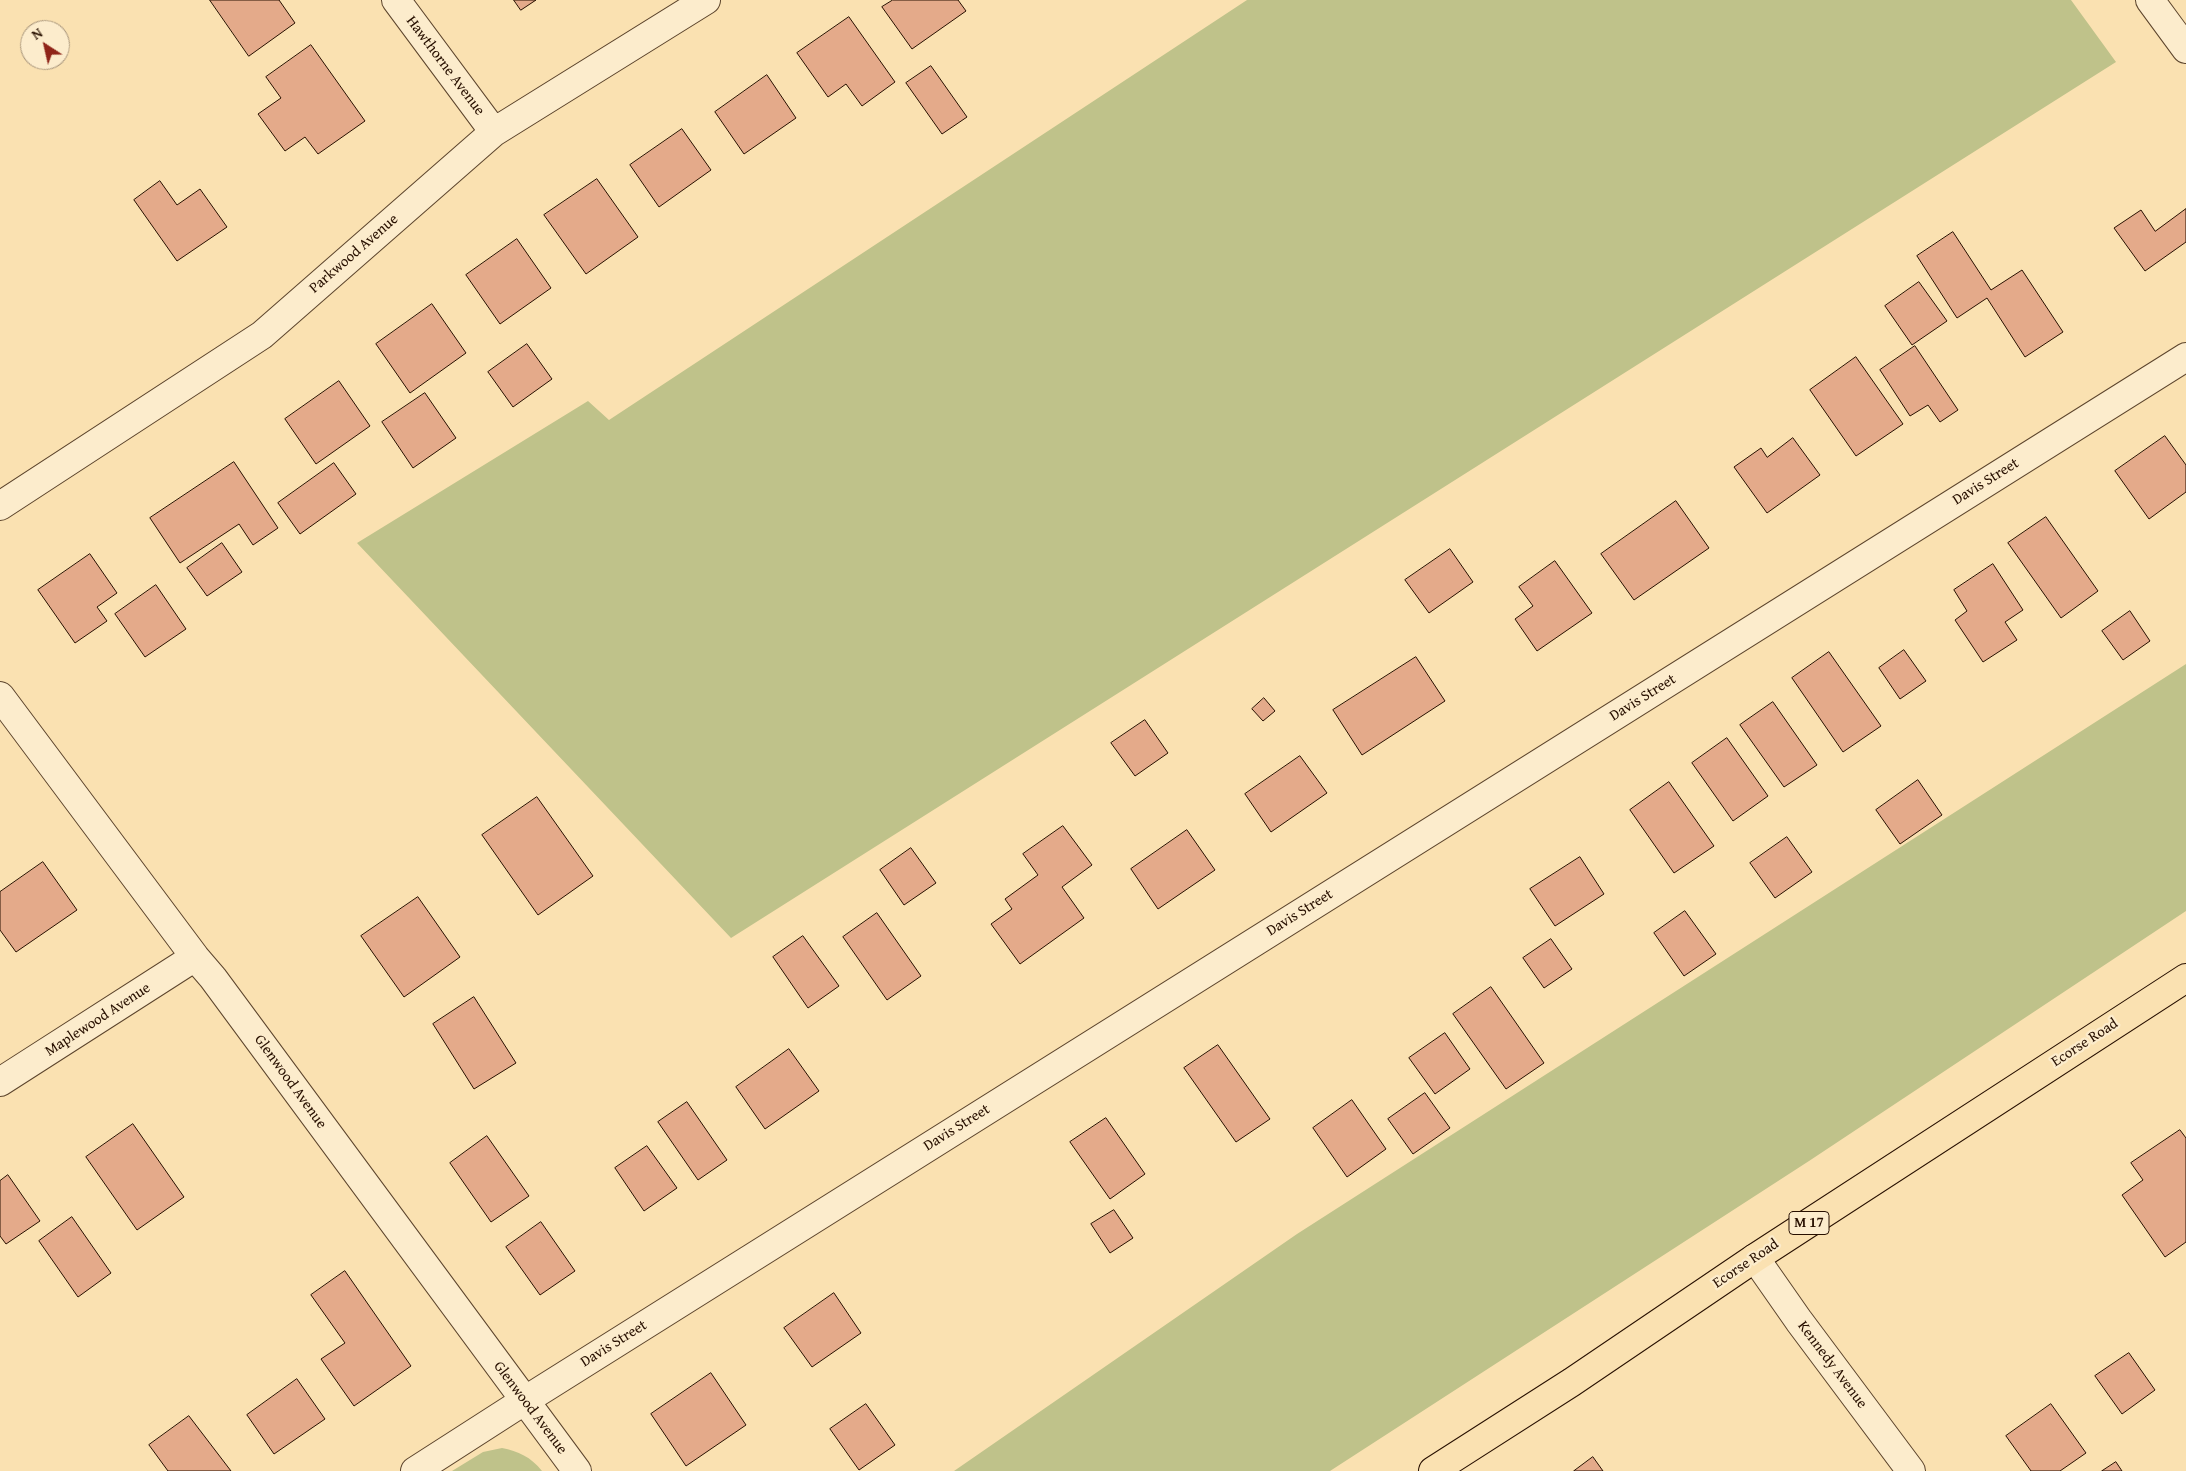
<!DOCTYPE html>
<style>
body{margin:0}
#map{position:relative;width:2186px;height:1471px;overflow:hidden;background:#fae1b1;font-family:"Gentium Book Plus",serif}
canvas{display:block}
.north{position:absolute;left:20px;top:20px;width:50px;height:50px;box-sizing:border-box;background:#fceccc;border:1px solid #a7947a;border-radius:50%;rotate:325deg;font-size:14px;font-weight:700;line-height:20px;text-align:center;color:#281000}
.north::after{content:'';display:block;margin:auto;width:18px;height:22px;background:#8f2418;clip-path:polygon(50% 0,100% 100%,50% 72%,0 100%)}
</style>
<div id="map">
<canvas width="2186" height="1471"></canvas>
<div class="north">N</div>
</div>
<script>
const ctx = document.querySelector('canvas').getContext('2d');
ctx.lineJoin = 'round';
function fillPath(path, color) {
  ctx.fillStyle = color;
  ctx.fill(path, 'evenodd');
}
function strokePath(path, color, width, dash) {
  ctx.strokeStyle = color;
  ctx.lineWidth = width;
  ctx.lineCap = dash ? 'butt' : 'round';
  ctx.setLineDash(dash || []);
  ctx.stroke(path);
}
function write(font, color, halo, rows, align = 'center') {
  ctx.font = font + ' "Gentium Book Plus",serif';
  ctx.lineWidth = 4.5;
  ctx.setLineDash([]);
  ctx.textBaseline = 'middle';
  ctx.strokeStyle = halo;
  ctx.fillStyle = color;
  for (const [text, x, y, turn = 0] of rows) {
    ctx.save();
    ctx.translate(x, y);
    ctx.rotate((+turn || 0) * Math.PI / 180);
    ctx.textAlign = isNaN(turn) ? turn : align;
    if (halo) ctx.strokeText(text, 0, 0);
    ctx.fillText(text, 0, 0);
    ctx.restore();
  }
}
const green = new Path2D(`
 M1247 0H2071L2116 62 731 938 357 543 588 401 609 420Z
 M2186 664V911L1809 1161 1330 1471H954L1297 1234Z
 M502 1448C518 1451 531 1457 542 1471H452L483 1452Z`);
const building = new Path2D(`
 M210 0H279L295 23 249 56Z
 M514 0H536L521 10Z
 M893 0H958L966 11 912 49 882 7Z
 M849 17 895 82 862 106 846 84 828 97 797 53Z
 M311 45 365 121 318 154 305 137 285 151 258 114 281 98 266 77Z
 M931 66 967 117 942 134 906 83Z
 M767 75 796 118 744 154 715 112Z
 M682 129 711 170 659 207 630 165Z
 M597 179 638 237 586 274 544 215Z
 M160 181 177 205 200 189 227 227 177 261 134 200Z
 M2186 209V242L2145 271 2114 228 2141 210 2155 231Z
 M1953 232 1991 290 2022 270 2063 332 2025 357 1987 298 1957 318 1917 256Z
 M517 239 551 288 500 324 466 275Z
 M1919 282 1947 321 1912 345 1885 306Z
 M432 304 466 353 410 393 376 344Z
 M527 344 552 379 513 407 488 372Z
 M1915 346 1958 410 1940 422 1928 405 1910 416 1880 370Z
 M1856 357 1903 424 1856 456 1810 390Z
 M339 381 370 426 316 464 285 419Z
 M425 393 456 438 413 468 382 422Z
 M2165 436 2186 465V492L2149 519 2115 471Z
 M1793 438 1820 475 1767 513 1734 467 1761 448 1767 457Z
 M234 462 278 528 253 545 239 524 180 563 150 518Z
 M334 463 356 494 300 534 278 503Z
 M1676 501 1709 548 1634 600 1601 554Z
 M2046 517 2098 591 2061 618 2008 543Z
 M222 543 242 572 207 596 187 568Z
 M1450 549 1473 582 1429 613 1405 580Z
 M90 554 117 593 97 607 107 621 75 643 38 590Z
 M1555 561 1592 613 1537 651 1515 619 1533 606 1519 587Z
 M1993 564 2023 610 2005 622 2017 640 1983 662 1955 620 1967 611 1954 590Z
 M156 585 186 629 145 657 115 614Z
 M2130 611 2150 641 2123 660 2102 631Z
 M1904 650 1926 681 1900 699 1879 668Z
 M1829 652 1881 726 1843 752 1792 678Z
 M1416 657 1445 701 1362 755 1333 710Z
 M1264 698 1275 711 1263 721 1252 709Z
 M1773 702 1817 765 1784 787 1740 725Z
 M1145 720 1168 753 1135 776 1111 743Z
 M1727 738 1768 796 1733 821 1692 763Z
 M1300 756 1327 793 1271 832 1245 794Z
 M1918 780 1942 815 1900 844 1876 810Z
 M1669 782 1714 846 1674 873 1630 810Z
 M537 797 593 876 538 915 482 835Z
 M1063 826 1092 865 1062 887 1084 918 1020 964 991 924 1012 909 1005 899 1038 875 1023 854Z
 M1187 830 1215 870 1158 909 1131 869Z
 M1787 837 1812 872 1775 898 1750 863Z
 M911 848 936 883 904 905 880 870Z
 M1580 857 1604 894 1555 926 1530 889Z
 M43 862 77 910 16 952 0 930V892Z
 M418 897 460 957 404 997 361 936Z
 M1685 911 1716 954 1684 976 1654 933Z
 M877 913 921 976 887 1000 843 937Z
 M803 936 839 986 808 1008 773 957Z
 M1551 939 1572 969 1544 988 1523 958Z
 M1491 987 1544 1063 1506 1089 1453 1014Z
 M474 997 516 1063 474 1089 433 1024Z
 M1445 1033 1470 1069 1435 1094 1409 1058Z
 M1218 1045 1270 1119 1236 1142 1184 1068Z
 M789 1049 819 1091 765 1129 736 1087Z
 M1425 1093 1450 1128 1413 1154 1388 1119Z
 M1352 1100 1386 1149 1347 1177 1313 1128Z
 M687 1102 727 1160 698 1180 658 1122Z
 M1106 1118 1145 1174 1110 1199 1070 1142Z
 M133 1124 184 1197 137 1230 86 1157Z
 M2180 1130 2186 1138V1242L2165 1257 2122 1195 2143 1180 2131 1163Z
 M487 1136 529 1196 491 1222 450 1163Z
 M647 1146 677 1188 644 1211 615 1168Z
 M8 1175 40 1221 6 1244 0 1236V1181Z
 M1114 1210 1133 1238 1110 1253 1091 1224Z
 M72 1217 111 1273 78 1297 39 1241Z
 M541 1222 575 1271 540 1295 506 1247Z
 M345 1271 411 1366 354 1406 321 1359 345 1343 311 1295Z
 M834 1293 861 1333 812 1367 784 1328Z
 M2129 1353 2155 1390 2122 1414 2095 1376Z
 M711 1373 746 1425 686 1466 651 1414Z
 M297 1379 325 1419 274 1454 247 1415Z
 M866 1404 895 1445 859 1470 830 1429Z
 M2051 1404 2086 1453 2060 1471H2031L2006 1436Z
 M189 1416 231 1471H168L149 1445Z
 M1593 1457 1603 1471H1574Z
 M2116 1462 2122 1471H2102Z`);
const minor = new Path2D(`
 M396 0 494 132
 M0 506 262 335 494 132 706 0
 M0 696 195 957 213 978 577 1471
 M0 1082 195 957
 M1755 1258 1799 1321 1911 1471
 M415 1471 524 1401 2186 357`);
const tertiary = new Path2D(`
 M2150 0 2186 49`);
const primary = new Path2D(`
 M1433 1471 1572 1382 1755 1258 2186 978`);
const shields = [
 [1809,1223,40]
];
const shieldNames = [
 ["M 17",1809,1223]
];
const streetNames = [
 ["Hawthorne Avenue",445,66,53],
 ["Parkwood Avenue",354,254,-41],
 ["Davis Street",1986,482,-32],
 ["Davis Street",1643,698,-32],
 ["Davis Street",1300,913,-32],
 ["Maplewood Avenue",98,1020,-33],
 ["Ecorse Road",2085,1043,-33],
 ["Glenwood Avenue",290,1082,54],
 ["Davis Street",957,1128,-32],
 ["Ecorse Road",1746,1264,-34],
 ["Davis Street",614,1344,-32],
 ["Kennedy Avenue",1832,1365,53],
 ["Glenwood Avenue",530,1408,53]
];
fillPath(green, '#bfc28a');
fillPath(building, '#e4aa8a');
strokePath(building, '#281000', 1);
strokePath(minor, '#5c442c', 30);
strokePath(tertiary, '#5c442c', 30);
strokePath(primary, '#281000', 30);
strokePath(minor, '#fceccc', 28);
strokePath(tertiary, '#fceccc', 28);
strokePath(primary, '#fae1b1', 28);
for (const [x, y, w] of shields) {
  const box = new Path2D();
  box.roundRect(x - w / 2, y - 11.5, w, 23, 4);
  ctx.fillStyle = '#fceccc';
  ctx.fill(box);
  strokePath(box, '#281000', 1);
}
write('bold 14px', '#281000', null, shieldNames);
write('15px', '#281000', '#fceccc', streetNames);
</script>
